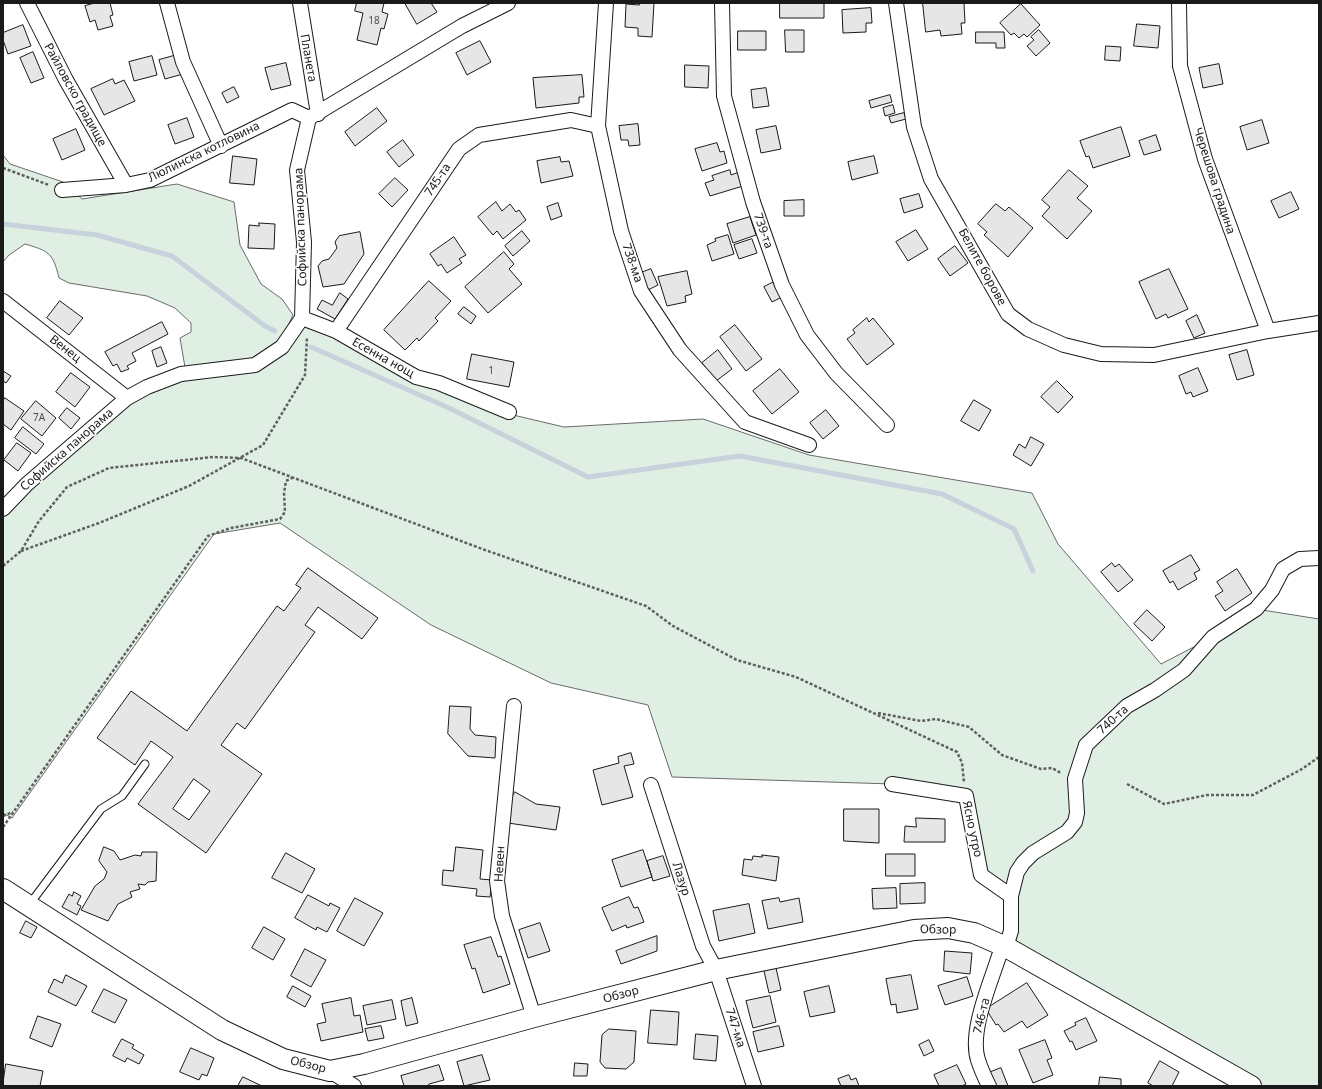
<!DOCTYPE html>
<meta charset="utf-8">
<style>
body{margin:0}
#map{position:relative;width:1322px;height:1089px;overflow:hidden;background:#fff;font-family:"Noto Sans",sans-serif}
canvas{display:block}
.frame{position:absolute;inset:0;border:4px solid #1a1a1a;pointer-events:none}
</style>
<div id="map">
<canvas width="1322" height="1089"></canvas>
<div class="frame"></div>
</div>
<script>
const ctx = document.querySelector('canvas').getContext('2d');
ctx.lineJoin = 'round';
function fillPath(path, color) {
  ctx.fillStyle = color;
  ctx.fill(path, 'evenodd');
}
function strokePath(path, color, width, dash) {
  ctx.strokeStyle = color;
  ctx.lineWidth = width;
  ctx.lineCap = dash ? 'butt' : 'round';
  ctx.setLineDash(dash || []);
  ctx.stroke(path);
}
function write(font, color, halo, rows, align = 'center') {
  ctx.font = font + ' "Noto Sans",sans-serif';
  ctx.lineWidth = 3;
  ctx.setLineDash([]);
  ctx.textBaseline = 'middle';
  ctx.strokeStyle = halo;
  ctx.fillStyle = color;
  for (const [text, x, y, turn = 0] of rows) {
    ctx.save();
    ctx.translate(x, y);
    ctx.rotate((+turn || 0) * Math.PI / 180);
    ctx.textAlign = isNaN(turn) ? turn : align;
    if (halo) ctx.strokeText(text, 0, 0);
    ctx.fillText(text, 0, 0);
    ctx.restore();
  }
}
const green = new Path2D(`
 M3 155 10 164 63 182 82 199 177 184 234 202 240 245 261 284 282 299 293 315 281 341 250 363 190 373 255 365 282 347 302 318 336 331 416 377 442 384 496 411 564 427 703 419 809 455 1032 493 1058 544 1161 664 1213 637 1256 609 1319 619V1086H1251L1006 947 1011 931V896L981 875 966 796 892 784 672 777 648 705 551 683 431 625 280 523 214 534 12 818 3 813V515L7 507 127 398 164 380 186 373 180 338 191 332V323L175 308 147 296 69 283 59 278C53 253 49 251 25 244L9 255 3 262Z`);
const stream = new Path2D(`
 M3 224 97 235 172 256 265 326 275 331
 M311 347 449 408 588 477 740 456 942 494 1014 529 1033 571`);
const building = new Path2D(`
 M95 3H110L113 15 110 16 113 26 98 30 95 20 90 22 85 6Z
 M357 3H384L382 12 388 14 384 29 381 28 377 45 357 40 363 13 355 11Z
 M405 3H431L437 12 417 24Z
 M640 3H654L652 37 638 36V28L625 27 626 4 639 5Z
 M780 3H824V18H780Z
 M923 3H964L965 23H961L962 34 941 36 940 30 926 32Z
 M1021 4 1040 25 1027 37 1024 34 1019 38 1014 33 1011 35 1000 23Z
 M871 8 872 23H866V32L843 33 842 10Z
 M1137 24 1160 26 1158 48 1134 46Z
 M23 25 31 46 8 54 3 40V33Z
 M785 30H804V52H786Z
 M1039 30 1050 43 1036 56 1027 46 1034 40 1031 37Z
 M738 31H766V50H738Z
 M976 32H1004L1005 48H996V43H976Z
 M480 41 491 62 467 75 456 53Z
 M1106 46 1121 47 1120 61 1105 60Z
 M33 52 44 78 31 83 20 58Z
 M177 55 183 74 165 79 159 60Z
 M152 56 157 75 134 81 129 62Z
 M286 63 291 85 271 90 265 68Z
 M1219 64 1223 84 1203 88 1199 68Z
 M685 65 709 66 708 88 685 87Z
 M582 75 584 97H579V103L536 108 533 78Z
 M113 79 115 84 124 80 135 101 104 115 91 89Z
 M234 87 239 97 227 103 222 93Z
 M766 88 769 106 753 108 751 90Z
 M890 95 892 102 871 108 869 101Z
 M893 105 895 113 885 116 883 108Z
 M377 108 387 121 355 146 345 132Z
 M904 113 906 119 891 123 889 117Z
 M187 118 194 137 175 144 168 125Z
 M1262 120 1269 143 1247 150 1240 127Z
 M638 124 640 145 629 146 628 140H621L619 126Z
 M776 126 781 149 761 153 756 130Z
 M1121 127 1130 156 1093 168 1089 156 1086 157 1080 141Z
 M76 129 85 150 62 160 53 139Z
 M1156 135 1161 150 1144 155 1139 141Z
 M403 140 414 155 399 167 387 152Z
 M717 143 720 152 724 151 727 163 702 171 695 149Z
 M233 156 257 159 254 185 230 183Z
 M874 156 878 173 852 180 848 162Z
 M560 157 561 162 569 161 573 176 541 183 537 161Z
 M730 170 731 175 739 172 743 186 710 196 705 183 714 180 712 176Z
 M1069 170 1088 186 1077 198 1092 211 1067 239 1042 216 1050 207 1042 200Z
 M395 178 408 190 392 207 379 194Z
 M1291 192 1299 209 1279 218 1271 201Z
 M919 194 923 207 904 213 900 199Z
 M804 200V216H784V201Z
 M496 202 502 211 510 204 516 212 519 210 526 220 503 239 497 231 493 235 478 217Z
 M558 203 562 216 551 220 547 207Z
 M996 204 1005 211 1009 207 1033 228 1008 257 984 235 987 232 978 224Z
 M750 217 756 235 733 243 727 224Z
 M259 223 275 224 274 249 248 248 249 225 259 226Z
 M916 230 928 249 908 261 896 242Z
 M522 231 530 241 513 256 505 246Z
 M360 232 364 254 344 284 323 287 318 266 322 261 329 259 337 248 335 242 339 236Z
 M728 235 734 254 712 261 707 245 716 241 715 239Z
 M454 237 466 255 459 259 462 263 447 273 441 264 438 266 430 254Z
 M752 239 757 253 739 259 734 245Z
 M955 246 968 263 950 276 938 259Z
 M504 252 514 264 509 269 522 284 488 313 465 287Z
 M651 269 658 285 648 290 641 273Z
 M1169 269 1188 309 1168 318 1166 314 1156 319 1139 282Z
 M687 271 692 294 685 296 686 302 667 306 658 277Z
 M429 281 451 301 435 318 438 321 419 341 417 338 405 350 384 330Z
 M774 282 782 297 772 302 764 287Z
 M340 293 348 299 335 319 317 309 322 300 332 305Z
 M60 301 83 318 69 335 47 318Z
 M464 307 476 316 471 324 458 314Z
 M1197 315 1205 333 1194 338 1186 321Z
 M867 318 869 322 873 318 894 344 867 365 847 339 855 333 853 330Z
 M162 322 168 334 132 353 136 361 127 366 129 369 121 372 117 364 113 366 105 352Z
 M735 325 762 359 746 371 720 337Z
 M161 347 167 363 157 367 152 351Z
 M718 350 732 369 716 381 702 363Z
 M1247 350 1254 375 1237 380 1229 355Z
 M472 354 514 362 509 387 467 379Z
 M1198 368 1208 391 1193 397 1191 392 1186 394 1179 376Z
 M780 369 799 392 772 414 753 391Z
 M3 371 11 376 6 383 3 381Z
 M71 373 90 387 75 407 56 392Z
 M1057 381 1073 397 1058 413 1041 397Z
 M5 398 24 411 11 430 3 424V401Z
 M974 400 991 410 979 431 961 421Z
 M36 401 56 418 42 436 21 419Z
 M67 408 80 418 71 429 59 418Z
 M826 410 839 426 823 439 810 423Z
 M23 427 44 444 36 454 15 438Z
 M1031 437 1044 444 1031 466 1013 455 1019 444 1025 448Z
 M17 443 31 453 18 471 4 460Z
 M1191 555 1200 570 1194 573 1197 579 1178 590 1173 581 1170 583 1163 571Z
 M1112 563 1115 567 1119 564 1133 580 1118 592 1101 572Z
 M308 568 378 618 362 639 318 607 305 625 315 632 245 729 237 723 221 745 262 774 206 853 138 804 173 757 151 741 135 765 97 738 131 691 187 731 277 606 284 611 301 588 296 585ZM194 779 210 791 189 820 173 809Z
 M1237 569 1252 593 1225 611 1215 596 1223 591 1217 582Z
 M1147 610 1165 627 1152 641 1134 624Z
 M450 706 471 707 470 729 475 735 496 737 495 758 468 756 448 734Z
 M631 753 634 764 624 766 633 797 602 805 593 770 619 763 618 757Z
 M515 792 536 804 560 807 556 830 508 823 509 803Z
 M844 809H879V843L844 841Z
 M916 818 945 819V842H904L905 826 916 827Z
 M104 847 114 851 120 860 135 855 141 856 142 852H157L156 881 148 882 145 885 138 884 140 889 130 892 132 897 118 904 108 921 81 910 95 886 104 879 107 872 99 861Z
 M456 847 483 850 480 879 492 880 490 897 476 896 477 889 442 885 443 870 453 871Z
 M643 850 652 877 621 887 612 860Z
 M286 853 315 869 302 893 272 878Z
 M886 854H915V876H886Z
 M762 855 779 857 776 881 742 875 744 859 752 860 753 856 762 857Z
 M663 856 670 876 653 881 647 861Z
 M925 883V903L900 904V884Z
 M896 888 897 908 873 909 872 889Z
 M74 892 81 896 77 904 81 906 77 915 62 907 69 894 72 896Z
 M308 895 329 906 330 903 340 908 327 932 317 927 316 930 295 918Z
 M629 897 634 908 638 907 644 922 627 928 626 925 612 931 602 908Z
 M355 898 383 913 364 946 337 931Z
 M779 898 780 902 799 898 803 922 768 929 762 901Z
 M749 904 755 933 719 941 713 911Z
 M26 921 37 927 31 938 20 933Z
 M540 923 550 951 528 958 519 930Z
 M264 927 285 939 273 960 252 948Z
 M657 936V951L621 964 616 951Z
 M491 937 498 957 501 956 510 984 483 993 475 968 472 969 464 945Z
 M305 949 326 960 311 987 291 976Z
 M945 951 972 953 970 974 944 971Z
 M776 968 781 990 769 993 764 971Z
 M66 975 87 986 76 1006 48 992 54 979 62 983Z
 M911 975 918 1009 897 1013 896 1004 891 1005 886 979Z
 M967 977 973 996 945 1005 938 986Z
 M1027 983 1048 1015 1027 1028 1022 1021 1004 1032 998 1024 996 1025 986 1009Z
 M293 986 311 996 305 1007 287 997Z
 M829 986 835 1012 810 1017 804 992Z
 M104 989 127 1000 115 1023 92 1012Z
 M770 996 776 1022 753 1028 746 1001Z
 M351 998 354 1016 360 1015 363 1032 321 1041 317 1024 326 1022 322 1004Z
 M412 998 418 1023 406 1026 401 1001Z
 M392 1000 396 1019 367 1025 363 1006Z
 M651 1010 679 1012 677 1045 648 1043Z
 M38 1016 61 1024 52 1047 30 1038Z
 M1086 1018 1097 1041 1076 1050 1072 1041 1070 1042 1064 1031 1076 1025 1075 1023Z
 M381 1026 384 1038 368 1041 365 1029Z
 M779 1026 784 1046 758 1052 753 1032Z
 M609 1029 636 1031 634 1062 626 1069 605 1068 600 1062 602 1035Z
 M696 1034 718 1036 716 1061 694 1059Z
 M122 1039 134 1045 132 1048 144 1055 139 1064 127 1058 125 1062 113 1056Z
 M929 1040 934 1051 924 1056 919 1045Z
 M1045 1040 1052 1058 1047 1060 1053 1075 1033 1083 1019 1050Z
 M191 1048 214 1058 207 1076 202 1074 199 1080 180 1072Z
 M482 1055 490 1080 464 1086 457 1062Z
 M1160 1061 1179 1072 1172 1086H1153L1148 1083Z
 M575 1063 588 1064 587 1076H574Z
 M6 1064 43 1071 40 1086H3Z
 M439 1065 444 1080 429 1084 428 1086H404L401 1076Z
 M957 1065 966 1084 962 1086H939L934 1075Z
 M1001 1068 1008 1086H991L986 1074Z
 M849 1075 851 1080 856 1078 859 1086H841L838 1079Z
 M243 1077 262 1086H238Z
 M1100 1077 1121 1079V1086H1099Z`);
const path = new Path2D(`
 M3 168 49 185
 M21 551 99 523 189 486 263 445 305 375 307 337
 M3 566 21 551 39 521 67 487 109 468 213 457 241 458 485 550 646 606 673 626 737 660 796 677 957 752 962 763 964 782
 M878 713 921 721 936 719 969 727 1002 755 1041 769 1052 768 1061 773
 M1127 784 1164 804 1207 795H1253L1302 769 1319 757
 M3 816 13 812
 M3 827 208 536 231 528 280 519 285 512 284 493 286 481 294 477`);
const lane = new Path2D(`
 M29 905 101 809 122 796 145 764`);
const street = new Path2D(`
 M27 3 66 80 126 185
 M167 3 183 62 221 146
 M300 3 318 114
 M606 3 598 126 621 231 641 291 680 350 745 422 809 445
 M722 3 724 96 753 202 782 285 807 335 836 373 887 425
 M896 3 914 127 931 179 1008 314 1028 329 1064 345 1101 354 1154 355 1268 331 1319 323
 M1179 3 1180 66 1205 159 1268 331
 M62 190 126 185 150 180 292 110 309 118
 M3 301 127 398
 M302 318 336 331 416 377 439 383 509 412
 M336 331 459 149 479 135 571 120 598 126
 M3 509 27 484 127 398 147 387 181 374 255 365 282 347 302 318 304 242 297 170 309 118 462 26 508 3
 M514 706 497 881 502 916 534 1017
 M892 784 966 796 981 875 1011 896
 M651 785 703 946 716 970 754 1086
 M330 1071 354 1086
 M989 1086C985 1078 981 1069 978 1060 969 1032 990 984 999 956L1006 947 1011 931V896L1017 872 1023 863 1033 853 1067 832 1075 822 1077 813 1075 779 1086 745 1127 706 1155 690 1184 670 1213 637 1256 609 1272 590 1283 569 1300 559 1319 558`);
const secondary = new Path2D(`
 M3 889 222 1030 283 1059 330 1071 364 1064 534 1017 716 970 914 930 948 928 974 933 1006 947 1251 1086`);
const numberNames = [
 ["18",374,21],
 ["1",491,371],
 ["7А",39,418]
];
const streetNames = [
 ["Планета",308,58,80],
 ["Райловско градище",75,95,61],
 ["Люлинска котловина",204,152,-26],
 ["745-та",438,180,-56],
 ["Черешова градина",1214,181,72],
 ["Софийска панорама",301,227,-92],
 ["739-та",763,231,71],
 ["738-ма",632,263,71],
 ["Белите борове",982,267,61],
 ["Венец",65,349,38],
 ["Есенна нощ",383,358,29],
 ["Софийска панорама",67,450,-41],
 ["740-та",1113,720,-42],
 ["Ясно утро",972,829,78],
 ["Невен",500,864,-87],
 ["Лазур",681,879,72],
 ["Обзор",938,930,1],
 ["Обзор",621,995,-15],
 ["746-та",982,1016,-76],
 ["747-ма",735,1028,72],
 ["Обзор",308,1065,14]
];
fillPath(green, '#e0efe3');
strokePath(green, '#6a6a6a', 1);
strokePath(stream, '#c6d2dc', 5);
fillPath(building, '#e6e6e6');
strokePath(building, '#1a1a1a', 1);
strokePath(lane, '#1a1a1a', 9);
strokePath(street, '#1a1a1a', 16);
strokePath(secondary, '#1a1a1a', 22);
strokePath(path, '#5f5f5f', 2.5, [3, 2]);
strokePath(lane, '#fff', 7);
strokePath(street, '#fff', 14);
strokePath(secondary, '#fff', 20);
write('10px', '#4d4d4d', null, numberNames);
write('12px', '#1a1a1a', '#fff', streetNames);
</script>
